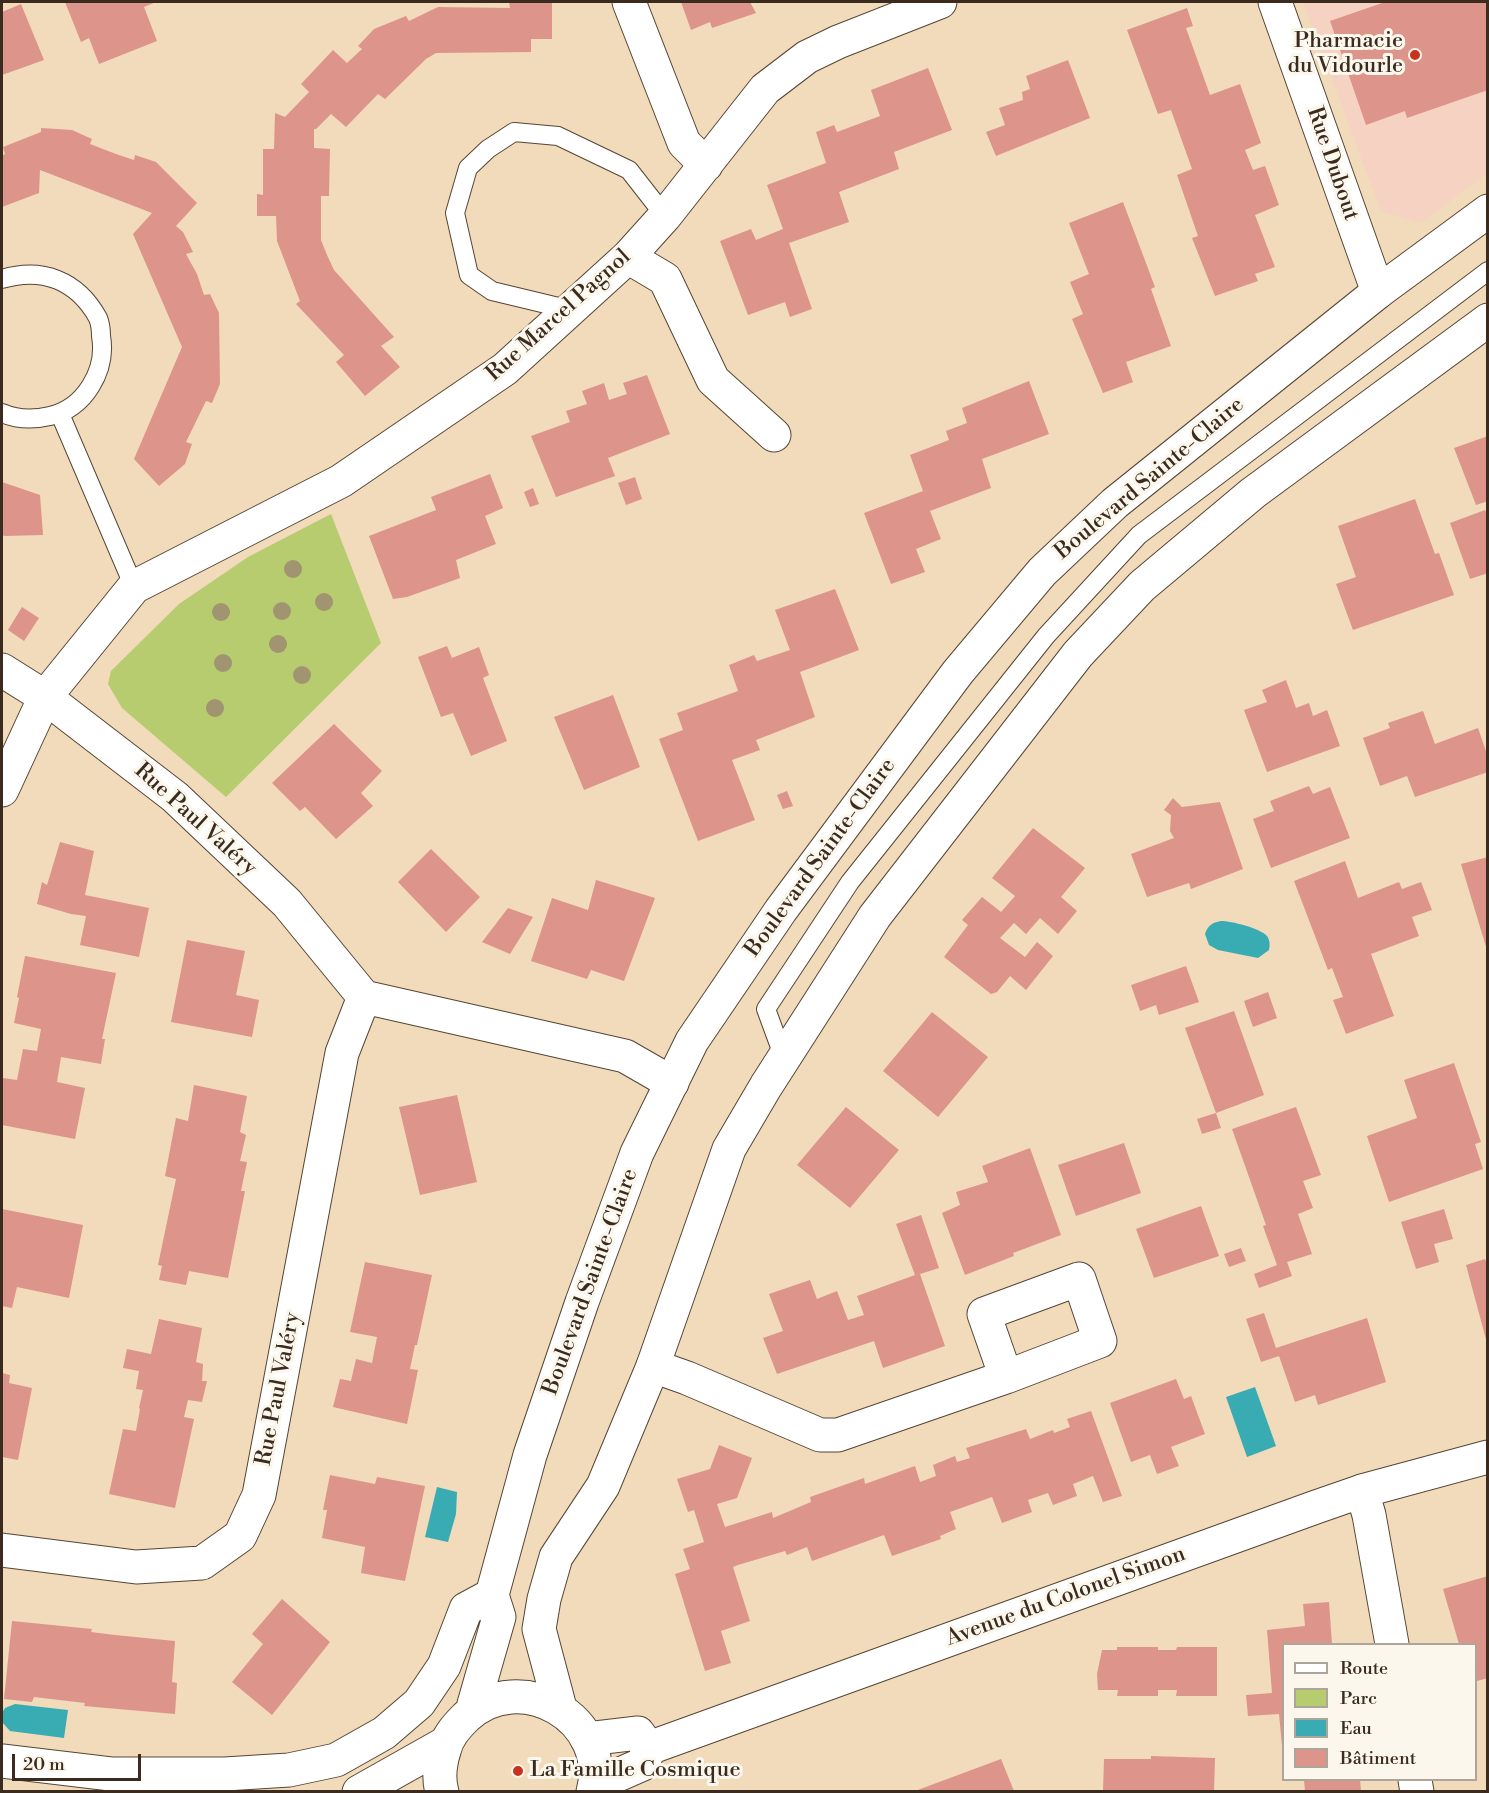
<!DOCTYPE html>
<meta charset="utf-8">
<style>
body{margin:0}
#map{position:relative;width:1489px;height:1793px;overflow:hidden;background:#f1dbba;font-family:"Libre Bodoni",serif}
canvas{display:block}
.frame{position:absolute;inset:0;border:3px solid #3b2a1e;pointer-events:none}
.legend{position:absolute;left:1282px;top:1643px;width:195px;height:138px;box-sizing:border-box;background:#fbf7ec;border:2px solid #aea59a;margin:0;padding:8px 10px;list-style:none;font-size:18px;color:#3b2a1e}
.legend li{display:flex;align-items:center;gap:12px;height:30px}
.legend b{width:30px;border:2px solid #aea59a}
.scale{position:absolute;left:12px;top:1754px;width:129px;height:27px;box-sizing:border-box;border:3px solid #3b2a1e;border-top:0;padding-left:8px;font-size:18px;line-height:21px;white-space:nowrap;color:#3b2a1e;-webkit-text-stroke:4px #fbf7ec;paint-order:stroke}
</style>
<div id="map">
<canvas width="1489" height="1793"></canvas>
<div class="frame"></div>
<ul class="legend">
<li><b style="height:8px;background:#fff"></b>Route</li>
<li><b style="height:16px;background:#b7cb6f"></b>Parc</li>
<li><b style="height:16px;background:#39abb3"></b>Eau</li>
<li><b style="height:16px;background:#dd948b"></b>Bâtiment</li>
</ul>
<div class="scale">20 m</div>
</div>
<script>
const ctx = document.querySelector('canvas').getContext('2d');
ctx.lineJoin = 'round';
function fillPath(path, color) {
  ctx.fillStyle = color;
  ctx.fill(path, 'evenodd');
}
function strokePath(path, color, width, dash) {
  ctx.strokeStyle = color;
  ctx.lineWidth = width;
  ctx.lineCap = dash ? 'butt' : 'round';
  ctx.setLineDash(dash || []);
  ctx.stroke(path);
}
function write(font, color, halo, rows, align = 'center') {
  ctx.font = font + ' "Libre Bodoni",serif';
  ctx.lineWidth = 6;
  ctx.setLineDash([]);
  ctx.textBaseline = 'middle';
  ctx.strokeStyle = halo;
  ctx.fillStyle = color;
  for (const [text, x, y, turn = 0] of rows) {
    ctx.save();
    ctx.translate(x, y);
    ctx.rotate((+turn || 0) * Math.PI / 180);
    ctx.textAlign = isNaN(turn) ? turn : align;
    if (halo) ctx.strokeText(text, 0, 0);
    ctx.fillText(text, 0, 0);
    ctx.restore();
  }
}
const built = new Path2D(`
 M1303 2H1487V173L1421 223 1381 211Z`);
const green = new Path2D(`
 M331 514 381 643 226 797 122 708 108 684 111 671 179 604 248 557Z`);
const water = new Path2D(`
 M1221 921C1231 921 1260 928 1267 936 1270 940 1270 945 1269 950L1258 958 1218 950 1209 945 1205 934C1208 925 1212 923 1221 921Z
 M1255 1387 1276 1446 1247 1457 1226 1397Z
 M437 1487 457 1492 456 1514 448 1542 425 1537Z
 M15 1704 68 1710 64 1738 10 1731 2 1722V1713L5 1708Z`);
const building = new Path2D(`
 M65 2H156L144 7 157 41 99 64 89 38 81 42Z
 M509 2H552V39H531V52L436 53 426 59 385 99 378 94 346 127 331 114 316 129H314V148L330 149 329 196H321V240L327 255 334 270 394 337 381 346 400 367 365 396 336 362 344 355 296 304 300 301 277 241 276 216H257V194L263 195V149H274L275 113 285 117 309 92 301 84 333 50 347 63 362 49 358 46 374 29 406 16 409 21 438 7 510 8Z
 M681 2H750L756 13 712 28 710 22 691 30Z
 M1385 2H1488V90L1407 118 1405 111 1366 125 1330 21Z
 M21 4 44 60 2 75V12Z
 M1187 8 1193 26 1186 28 1210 95 1240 84 1261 143 1245 150 1253 170 1265 166 1279 205 1255 215 1275 267 1255 274 1258 281 1215 296 1192 238 1198 236 1177 175 1192 169 1171 110 1158 114 1127 30Z
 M1068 60 1090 118 996 156 986 132 1005 125 999 108 1023 100 1022 92 1030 89 1026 76Z
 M928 68 952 130 894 152 899 169 839 192 849 222 789 243 812 309 790 317 785 302 748 315 720 241 751 229 756 240 783 229 767 185 826 163 816 132 834 125 837 132 880 116 871 90Z
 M41 128 72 130 92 139 90 144 116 154 134 160 135 155 156 162 197 203 176 226 183 232 193 252 186 254 197 274 204 295 210 294 219 313 220 384 212 403 206 401 186 442 192 444 185 464 159 486 134 459 182 347 133 234 152 213 40 170 39 193 2 207V156L5 154 3 147 41 132Z
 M1123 202 1155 287 1151 289 1171 346 1126 362 1133 382 1103 393 1072 319 1083 314 1070 282 1089 274 1069 223Z
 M647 375 670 434 608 458 615 476 556 497 531 436 570 422 566 411 587 404 582 391 604 383 609 400 627 394 623 383Z
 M1029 381 1049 434 982 459 991 488 930 511 941 539 916 549 925 572 891 584 864 513 923 491 910 455 949 440 946 431 967 423 962 408Z
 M1488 436V501L1476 505 1454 448Z
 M490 474 503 508 485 516 496 544 456 560 460 578 407 597 393 599 369 536 436 510 431 497Z
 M635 477 642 499 626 505 618 483Z
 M2 482 40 495 43 535 5 536 2 535Z
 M533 488 539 504 530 507 524 492Z
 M1415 499 1435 554 1439 553 1454 595 1353 630 1336 584 1356 577 1338 526Z
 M1485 510 1488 516V573L1470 579 1450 523Z
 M835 589 859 650 800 672 815 717 756 740 760 750 732 760 755 820 698 841 659 739 683 730 677 713 738 691 729 665 754 655 757 661 790 650 775 610Z
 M22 607 39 618 24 641 8 630Z
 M447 646 452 658 479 647 489 675 483 678 507 741 471 756 453 713 441 717 418 657Z
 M1286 680 1296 708 1309 703 1313 716 1327 710 1340 746 1267 772 1244 710 1267 702 1262 690Z
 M613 695 640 767 584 790 554 717Z
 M1423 711 1435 744 1478 728 1488 757V772L1415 797 1407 776 1380 786 1363 738 1390 728 1388 723Z
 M334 724 382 771 361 793 373 806 336 839 305 807 300 811 272 783Z
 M1309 786 1313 794 1330 787 1350 838 1271 868 1253 819 1274 811 1270 801Z
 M787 791 793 806 783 809 777 795Z
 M1173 798 1182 807 1220 802 1243 869 1191 889 1189 883 1147 897 1131 854 1174 838 1170 831 1171 815 1164 810Z
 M1033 828 1085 868 1061 897 1077 911 1058 934 1040 918 1026 934 1014 923 1000 938 1025 957 1037 942 1053 956 1026 990 1010 976 997 992 991 994 944 957 968 925 962 920 982 897 1001 912 1015 896 992 878Z
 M60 842 94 851 85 895 149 908 139 957 80 945 86 916 71 914 37 904 42 882 47 885Z
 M431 849 480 897 446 932 398 882Z
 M1488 857V950H1487L1461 864Z
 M1345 861 1358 898 1399 882 1402 889 1421 882 1432 910 1412 917 1419 936 1371 954 1394 1016 1346 1034 1333 1000 1343 997 1332 968 1328 970 1294 881Z
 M596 880 655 898 624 981 591 970 587 979 531 961 552 898 588 910Z
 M508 908 533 917 510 954 482 942Z
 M187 940 245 951 236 995 259 1000 252 1037 171 1022Z
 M25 956 116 973 102 1039H105L101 1064 61 1057 57 1082 85 1088 75 1139 2 1125 3 1078 17 1080 23 1049 37 1051 41 1029 14 1023 19 998 17 997Z
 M1186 966 1199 1002 1159 1015 1156 1005 1140 1011 1131 985Z
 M1268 992 1277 1018 1253 1027 1244 1001Z
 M1234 1011 1264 1095 1216 1113 1221 1128 1202 1134 1197 1119 1216 1113 1185 1028Z
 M932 1012 988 1057 938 1117 883 1071Z
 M1454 1063 1481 1142 1475 1144 1483 1169 1389 1202 1367 1136 1417 1118 1404 1080Z
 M194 1085 247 1096 240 1132 246 1135 240 1161 247 1162 241 1191H245L228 1278 189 1271 186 1285 159 1280 162 1266 158 1265 176 1179 165 1176 176 1118 188 1121Z
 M457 1095 477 1182 420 1195 399 1107Z
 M846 1107 899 1150 850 1208 797 1165Z
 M1296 1107 1321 1175 1303 1181 1313 1208 1298 1214 1312 1254 1287 1262 1292 1276 1259 1288 1254 1274 1277 1265 1263 1226 1266 1225 1232 1129Z
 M1124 1143 1141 1193 1076 1216 1058 1165Z
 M1030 1148 1061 1235 1013 1253 1014 1256 965 1275 942 1213 960 1205 956 1192 988 1182 982 1166Z
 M1201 1206 1219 1256 1154 1278 1136 1229Z
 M2 1209 83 1225 69 1298 17 1287 12 1308 2 1306Z
 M1444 1209 1453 1239 1434 1244 1439 1262 1416 1269 1401 1222Z
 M921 1215 939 1268 920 1274 945 1346 883 1368 874 1341 777 1374 763 1338 783 1331 769 1294 810 1280 817 1299 837 1291 848 1320 864 1315 857 1296 915 1275 896 1224Z
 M1241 1248 1246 1261 1229 1267 1224 1254Z
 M1485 1259 1488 1268 1487 1343 1466 1265Z
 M365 1262 432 1275 417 1345H415L410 1369 418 1370 407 1424 333 1407 340 1379 351 1381 356 1359 372 1363 377 1337 350 1332Z
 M1264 1313 1276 1348 1367 1318 1386 1382 1318 1405 1315 1395 1295 1402 1279 1356 1261 1362 1246 1319Z
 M159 1319 202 1328 196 1362 203 1364 202 1381H207L202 1402 188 1400 184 1417 194 1419 175 1508 109 1494 123 1429 136 1431 140 1409 139 1408 143 1390 136 1389 139 1371 123 1368 127 1349 151 1354Z
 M2 1373 10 1375 9 1383 32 1388 18 1460 2 1457Z
 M1176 1379 1184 1399 1191 1396 1205 1434 1171 1447 1179 1466 1157 1474 1150 1455 1131 1462 1110 1403Z
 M1091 1411 1122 1496 1103 1502 1093 1476 1073 1484 1077 1496 1053 1505 1048 1493 1028 1500 1032 1512 1002 1523 992 1497 950 1512 956 1529 940 1536 941 1539 892 1556 884 1535 812 1561 807 1547 787 1555 785 1551 738 1565 733 1567 750 1621 721 1631 731 1663 705 1671 675 1574 690 1569 683 1549 704 1542 694 1510 688 1512 677 1479 710 1469 719 1445 752 1458 737 1498 717 1504 725 1527 772 1512 773 1518 811 1502 810 1497 864 1478 865 1484 915 1466 920 1482 936 1476 933 1465 955 1456 957 1462 970 1458 966 1448 1026 1429 1030 1439 1053 1430 1054 1433 1070 1427 1067 1419Z
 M330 1475 375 1484 377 1477 425 1486 405 1581 361 1573 365 1547 322 1538 327 1510H323Z
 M1488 1576V1678L1477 1681 1476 1644H1459L1443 1589Z
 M282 1599 330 1642 272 1715 232 1682 263 1644 252 1634Z
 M1329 1602 1332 1644H1284V1746H1282L1279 1714 1248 1716 1246 1695 1272 1693 1267 1630 1305 1626 1303 1604Z
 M12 1621 92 1629 91 1632 115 1635 175 1641 172 1682 177 1683 175 1714 84 1706 85 1703 34 1697 32 1702 4 1699Z
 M1117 1647H1158V1650H1176L1177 1647H1217V1696H1176L1177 1690H1158V1696H1117L1118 1690H1098L1097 1674 1102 1650H1117Z
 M1151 1756 1215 1758 1214 1791H1103L1104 1759H1151Z
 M1001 1759 1014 1791H915Z
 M1304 1780H1360L1361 1791H1305Z`);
const lane = new Path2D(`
 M2 279C42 267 77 280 98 318 100 323 101 330 101 336 107 370 85 408 50 416 33 420 18 420 2 413
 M571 310 492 291 469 275 455 213 468 168 488 149 514 132 558 136 629 170 665 216
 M60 414 134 587
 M784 1058 766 1009 850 882 1046 636 1139 535 1488 271`);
const street = new Path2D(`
 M629 2 684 143 706 165
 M1275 2 1378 292
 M628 257 665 279 713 380 774 435
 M2 670 45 697 175 797 287 903 364 997 625 1056 672 1083
 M2 790 45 697 134 587 341 481 505 369 628 257 665 216 765 89 807 57 838 42 940 2
 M653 1366 687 1378 820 1435H838L1006 1377 1100 1341 1079 1279 984 1314 1006 1377
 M1362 1491 1369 1515 1392 1644
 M2 1550 136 1567 202 1563 240 1536 259 1495 342 1053 364 997
 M1415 1780 1417 1792`);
const secondary = new Path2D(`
 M587 1739 638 1733 649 1748
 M595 1785 643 1764 649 1748 1316 1507 1362 1491 1488 1457`);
const primary = new Path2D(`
 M560 1708 539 1629 544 1599 556 1557 603 1486 653 1366 729 1149 766 1086 875 916 1078 654 1142 586 1253 493 1488 320
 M472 1711 499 1617 492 1595 530 1455 582 1302 637 1153 692 1041 781 910 958 672 1042 572 1115 503 1378 292 1488 211
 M2 1761 111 1774H225L289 1770 336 1760 384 1733 419 1703 444 1666 466 1609 492 1595
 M359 1792 446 1743
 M442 1792C438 1778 440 1764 444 1751 447 1737 456 1727 466 1717 520 1666 612 1719 593 1792`);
const trees = [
 [293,569],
 [324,602],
 [282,611],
 [221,612],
 [278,644],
 [223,663],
 [302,675],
 [215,708]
];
const markers = [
 [1415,55,6,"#c8321e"],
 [518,1771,6,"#c8321e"]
];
const poiNames = [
 ["Pharmacie",1403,42],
 ["du Vidourle",1403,67],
 ["La Famille Cosmique",530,1771,"left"]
];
const streetNames = [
 ["Rue Dubout",1332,164,71],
 ["Rue Marcel Pagnol",559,316,-42],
 ["Boulevard Sainte-Claire",1150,479,-40],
 ["Rue Paul Valéry",195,820,42],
 ["Boulevard Sainte-Claire",821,858,-54],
 ["Boulevard Sainte-Claire",591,1282,-70],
 ["Rue Paul Valéry",279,1389,-79],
 ["Avenue du Colonel Simon",1066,1597,-20]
];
fillPath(built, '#f6d2c3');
fillPath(green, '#b7cb6f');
fillPath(water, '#39abb3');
fillPath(building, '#dd948b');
strokePath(lane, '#564535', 20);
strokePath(street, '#564535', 35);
strokePath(secondary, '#564535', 35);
strokePath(primary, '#564535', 35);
strokePath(lane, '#fff', 18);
strokePath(street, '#fff', 33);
strokePath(secondary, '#fff', 33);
strokePath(primary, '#fff', 33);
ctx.fillStyle = '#a19471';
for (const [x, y] of trees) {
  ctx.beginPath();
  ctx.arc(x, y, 9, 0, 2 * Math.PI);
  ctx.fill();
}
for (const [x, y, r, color] of markers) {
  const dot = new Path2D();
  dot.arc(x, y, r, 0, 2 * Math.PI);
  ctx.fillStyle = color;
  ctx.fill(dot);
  strokePath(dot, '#fbf7ec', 2);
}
write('22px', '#3b2a1e', '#fbf7ec', poiNames, 'right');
write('22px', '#3b2a1e', '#fbf7ec', streetNames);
</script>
